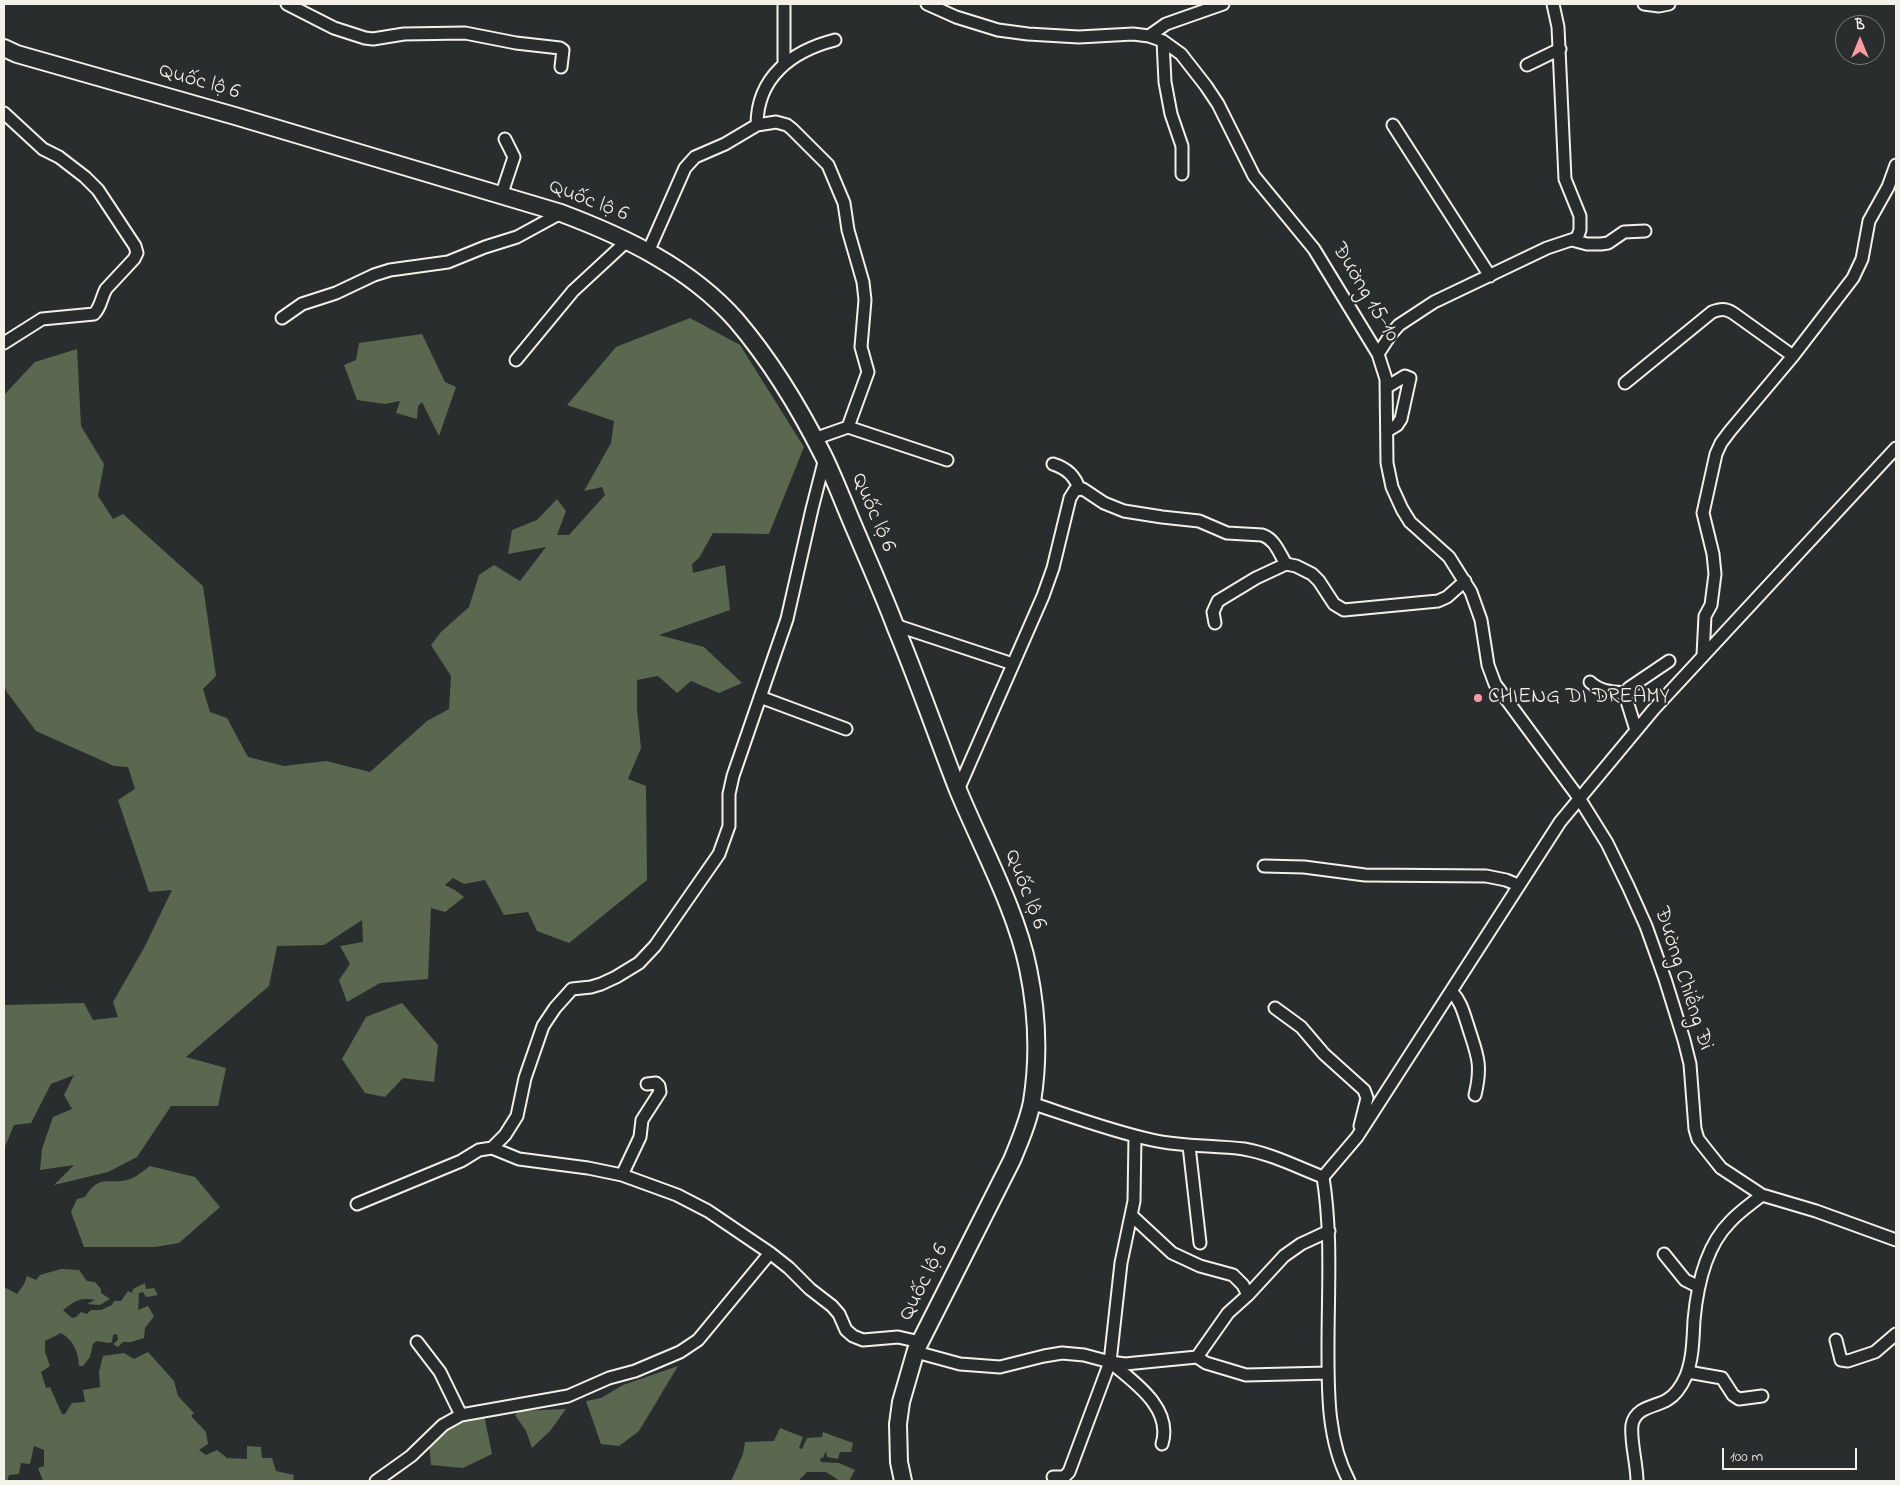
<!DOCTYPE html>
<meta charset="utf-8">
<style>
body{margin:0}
#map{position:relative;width:1900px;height:1485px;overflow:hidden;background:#2a2d2e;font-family:"Indie Flower",sans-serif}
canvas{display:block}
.frame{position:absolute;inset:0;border:5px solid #f4f1e8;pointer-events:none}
.north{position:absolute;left:1835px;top:15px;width:50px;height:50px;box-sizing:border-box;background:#2a2d2e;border:1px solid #7b7b78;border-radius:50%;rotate:0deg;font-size:14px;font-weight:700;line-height:20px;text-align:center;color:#f4f1e8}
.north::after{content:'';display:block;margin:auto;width:18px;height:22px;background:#ff9aa2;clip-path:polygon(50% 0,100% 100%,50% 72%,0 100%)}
.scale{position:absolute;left:1722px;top:1448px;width:135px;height:22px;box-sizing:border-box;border:2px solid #f4f1e8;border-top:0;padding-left:6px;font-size:15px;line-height:18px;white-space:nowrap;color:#f4f1e8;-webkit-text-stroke:4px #2a2d2e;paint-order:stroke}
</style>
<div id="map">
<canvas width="1900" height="1485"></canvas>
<div class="frame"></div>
<div class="north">B</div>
<div class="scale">100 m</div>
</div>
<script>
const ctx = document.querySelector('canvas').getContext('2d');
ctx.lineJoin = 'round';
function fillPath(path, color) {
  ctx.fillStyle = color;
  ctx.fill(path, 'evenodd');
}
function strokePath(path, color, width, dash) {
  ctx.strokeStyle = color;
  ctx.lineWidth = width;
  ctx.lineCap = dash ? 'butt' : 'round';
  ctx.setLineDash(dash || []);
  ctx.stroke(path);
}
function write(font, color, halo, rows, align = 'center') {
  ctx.font = font + ' "Indie Flower",sans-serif';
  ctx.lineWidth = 4.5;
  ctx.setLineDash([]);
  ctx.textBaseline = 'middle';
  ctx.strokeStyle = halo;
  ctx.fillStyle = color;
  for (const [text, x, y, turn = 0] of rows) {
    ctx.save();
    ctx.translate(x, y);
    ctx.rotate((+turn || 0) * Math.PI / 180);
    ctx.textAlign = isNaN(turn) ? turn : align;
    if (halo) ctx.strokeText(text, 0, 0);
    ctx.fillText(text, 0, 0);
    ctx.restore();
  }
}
const green = new Path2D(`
 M690 318 740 345 804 447 769 534 713 533 699 558 692 564 693 573 725 565 730 610 659 635 704 647 742 683 719 693 691 681 677 693 658 676 637 680V709L641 748 628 779 646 786 647 880 569 943 537 931 528 912 504 915 485 880 464 884 453 878 445 885 455 890 464 897 445 912 431 908 428 979 380 983 347 1002 339 980 350 964 340 946 363 942 362 920 324 945 277 946 269 986 186 1057 226 1068 218 1106H171L137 1157 108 1172 54 1185 74 1165 40 1170 42 1149 53 1117 72 1109 64 1095 74 1075 51 1084 31 1123 14 1125 4 1149V1005L84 1003 93 1020 118 1017 113 1002 144 948 172 890 149 892 118 800 135 789 128 767 114 766 36 731 6 691 4 681V395L35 362 77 349 81 426 104 464 98 496 113 519 123 514 203 586 216 676 203 689 210 712 227 718 248 757 284 766 326 761 370 772 427 721 449 709 451 676 431 645 441 632 469 607 479 575 494 565 520 581 546 547 508 554 512 530 537 520 557 499 566 511 557 535H569L605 495 602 487 584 491 611 443 614 421 567 405 616 347Z
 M422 334 445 382 456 387 439 436 422 402 418 406 417 419 396 413 400 401 385 404 357 400 344 365 356 360 359 343Z
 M402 1003 438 1045 434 1082 403 1078 385 1097 365 1093 342 1059 366 1017Z
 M150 1166 195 1177 220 1207 179 1243 155 1247H84L71 1212 77 1199 85 1197C100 1172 110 1186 130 1179 137 1177 144 1170 150 1166Z
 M61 1269 79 1270 87 1281 95 1282 101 1289V1293L110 1299 100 1305 87 1304 95 1300C78 1297 76 1301 63 1310L72 1318 76 1317 81 1312 87 1314 91 1310H101L112 1305 114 1301H121L128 1291 132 1293 133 1289 145 1283 146 1289 154 1288 158 1295 146 1297 143 1292 139 1293 138 1310 148 1306 154 1316 145 1328 144 1338 131 1342H123L118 1347 113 1344 118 1340 117 1334 113 1335 112 1342 108 1343 97 1341 93 1344 90 1357 83 1366H79C78 1351 74 1341 61 1333L45 1341V1352L50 1366 41 1372 46 1388 50 1387 62 1414H65L72 1403 85 1402 83 1390 100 1387 99 1372 103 1356 124 1353 134 1359 148 1352 174 1381 178 1396 194 1413 191 1416 206 1432 208 1444 199 1450 206 1455 217 1450 227 1458 247 1459V1446L261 1447 262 1458H272L276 1471 294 1475 293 1481H43L38 1468 44 1466V1450L34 1446 30 1464 21 1463 19 1474 9 1475 7 1481H4V1287L17 1294 24 1284 27 1276 36 1280 40 1275Z
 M678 1366 639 1431 619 1446 601 1444 586 1401 601 1398 623 1385Z
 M566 1409 550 1431 532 1448 526 1431 515 1415 519 1411Z
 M484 1415 492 1454 463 1468 431 1465 429 1441 456 1422Z
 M780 1428 803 1437 799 1448 802 1449 807 1438 822 1437 823 1432 853 1443 851 1452H840L838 1459 827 1457 826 1451 823 1458H820L821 1462 839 1463 855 1470 849 1481H840L826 1472H807L798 1481H731L743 1454 745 1442 774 1441Z`);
const minor = new Path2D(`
 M287 4 334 28 365 38 373 39 404 34 465 33 516 43 560 48 563 50 561 67
 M784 4V63
 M927 4 956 17 998 30 1028 34 1079 37 1133 34 1149 36 1163 41 1181 54 1206 86 1218 104 1254 176 1314 249 1378 354 1386 379 1387 463 1392 487 1402 509 1410 522 1449 557 1471 592 1481 620 1488 665 1495 684 1579 798 1607 843 1628 886 1646 926 1665 979 1684 1040 1690 1064 1695 1129 1698 1139 1705 1148 1721 1168 1762 1195 1816 1211 1896 1240
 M1644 4 1659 6 1669 4
 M1149 36 1166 24 1223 4
 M1163 41 1165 82 1171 114 1182 146V174
 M1527 65 1560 49
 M4 113 43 149 59 157 85 177 98 190 135 246 137 253 134 259 106 289C101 298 101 307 94 314L42 319 4 343
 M757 125C757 77 792 51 835 40
 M1393 125 1490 276
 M501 196 514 157 505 139
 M1572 240 1587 244H1601L1608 243 1624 232 1645 231
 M648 252 685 168 695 157 725 144 757 125 776 122 787 125 792 129 828 165 844 203 848 230 863 282 865 300 861 347 868 372 848 427
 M282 318 302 304 336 293 374 275 390 270 448 262 485 247 517 237 561 213
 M1378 354 1391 334 1399 325 1434 302 1547 248 1577 238 1580 230V216L1565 179 1558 27 1553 4
 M516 360 573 291 627 241
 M1625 383 1712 312C1720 309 1725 308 1733 313L1793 356
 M1387 387 1405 376 1410 378 1401 419 1397 425 1387 431
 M814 439 848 427 947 460
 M1053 464C1066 468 1075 475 1079 489
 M1215 623 1213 612 1218 601 1256 578 1286 564 1296 566 1312 574 1319 581 1334 604 1344 610 1438 601 1447 597 1465 581
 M895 625 1013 664
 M1703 655 1705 616 1711 605 1715 574 1713 554 1703 513 1716 454 1721 443 1730 431 1793 356 1853 278 1862 259 1869 221 1888 187 1896 165
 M1590 682C1601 692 1612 692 1626 693
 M760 697 846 729
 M1636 730 1626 698 1629 688 1669 661
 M958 790 1043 596 1053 568 1070 498 1075 490 1083 489 1104 503 1124 511 1162 517 1199 521 1227 533 1262 535C1275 539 1279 553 1286 564
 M1264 866 1304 867 1365 875 1486 876 1506 880 1518 885
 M1452 992C1461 1002 1463 1011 1467 1023 1476 1053 1483 1062 1475 1095
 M1275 1008 1301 1027 1324 1054 1364 1090 1367 1098 1360 1126
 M1031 1103C1071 1116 1111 1131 1152 1140 1183 1147 1213 1145 1244 1149 1272 1154 1297 1167 1323 1177 1332 1233 1328 1290 1328 1346 1328 1391 1327 1440 1349 1481
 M1189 1146 1200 1243
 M492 1148 519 1159 588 1168 622 1175 677 1195 708 1211 770 1253 789 1268 810 1289 832 1306 839 1314 846 1330 853 1336 863 1340 898 1337 920 1342
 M622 1175 640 1137 642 1120 660 1092 659 1086 656 1083 647 1084
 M1323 1177 1357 1137 1560 822 1654 709 1896 448
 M357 1204 461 1161 479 1150 492 1148 505 1135 517 1116 525 1078 543 1026 555 1008 572 989 591 987 601 984 616 977 639 963 655 946 719 854 729 826V794L733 776 787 619 812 509 825 458
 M1131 1215 1172 1253 1200 1266 1233 1275 1243 1285 1248 1295
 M1664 1254 1685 1280 1699 1287
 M1836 1340 1841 1360 1848 1361 1875 1352 1896 1334
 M417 1342 440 1372 461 1415
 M916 1352 960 1364 1000 1367 1044 1356 1062 1353 1084 1355 1110 1362 1125 1364 1197 1357 1206 1363 1246 1375 1328 1373
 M1197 1357 1228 1313 1248 1295 1284 1256 1301 1244 1329 1231
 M1110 1362C1134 1382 1173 1408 1162 1444
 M1688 1372 1722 1378 1733 1395 1739 1399 1762 1396
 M1053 1477H1064L1069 1472 1110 1362 1121 1263 1134 1201 1135 1136
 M376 1481 411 1456 443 1425 461 1415 568 1396 609 1378 635 1371 680 1352 698 1340 770 1253
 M1637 1481C1637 1464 1630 1440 1632 1425 1635 1407 1655 1407 1667 1400 1676 1395 1682 1385 1686 1376 1693 1359 1693 1338 1694 1320 1697 1287 1705 1247 1730 1222 1739 1212 1751 1204 1762 1195`);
const highway = new Path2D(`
 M4 48 17 54 235 116 561 213C625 237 690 268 736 320 771 361 800 409 824 457 836 482 846 509 857 534 870 565 884 596 896 628 918 681 937 736 958 790 981 846 1016 909 1028 968 1037 1011 1039 1058 1032 1102 1028 1122 1020 1141 1012 1160L916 1350 901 1402 898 1424 899 1462 903 1481`);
const markers = [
 [1478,698,5,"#ff9aa2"]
];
const streetNames = [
 ["Quốc lộ 6",199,83,16],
 ["Quốc lộ 6",588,202,21],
 ["Đường 15-10",1364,293,59],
 ["Quốc lộ 6",872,513,67],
 ["Quốc lộ 6",1024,890,69],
 ["Đường Chiềng Đi",1682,979,72],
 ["Quốc lộ 6",925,1283,-63]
];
const poiNames = [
 ["CHIENG DI DREAMY",1488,698]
];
fillPath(green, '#5a6850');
strokePath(minor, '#f4f1e8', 15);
strokePath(highway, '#f4f1e8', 20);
strokePath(minor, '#2a2d2e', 11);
strokePath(highway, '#2a2d2e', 16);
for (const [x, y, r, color] of markers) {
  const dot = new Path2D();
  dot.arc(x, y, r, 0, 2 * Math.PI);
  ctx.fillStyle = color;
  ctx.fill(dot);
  strokePath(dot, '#2a2d2e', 2);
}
write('22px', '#f4f1e8', '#2a2d2e', streetNames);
write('22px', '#f4f1e8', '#2a2d2e', poiNames, 'left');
</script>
